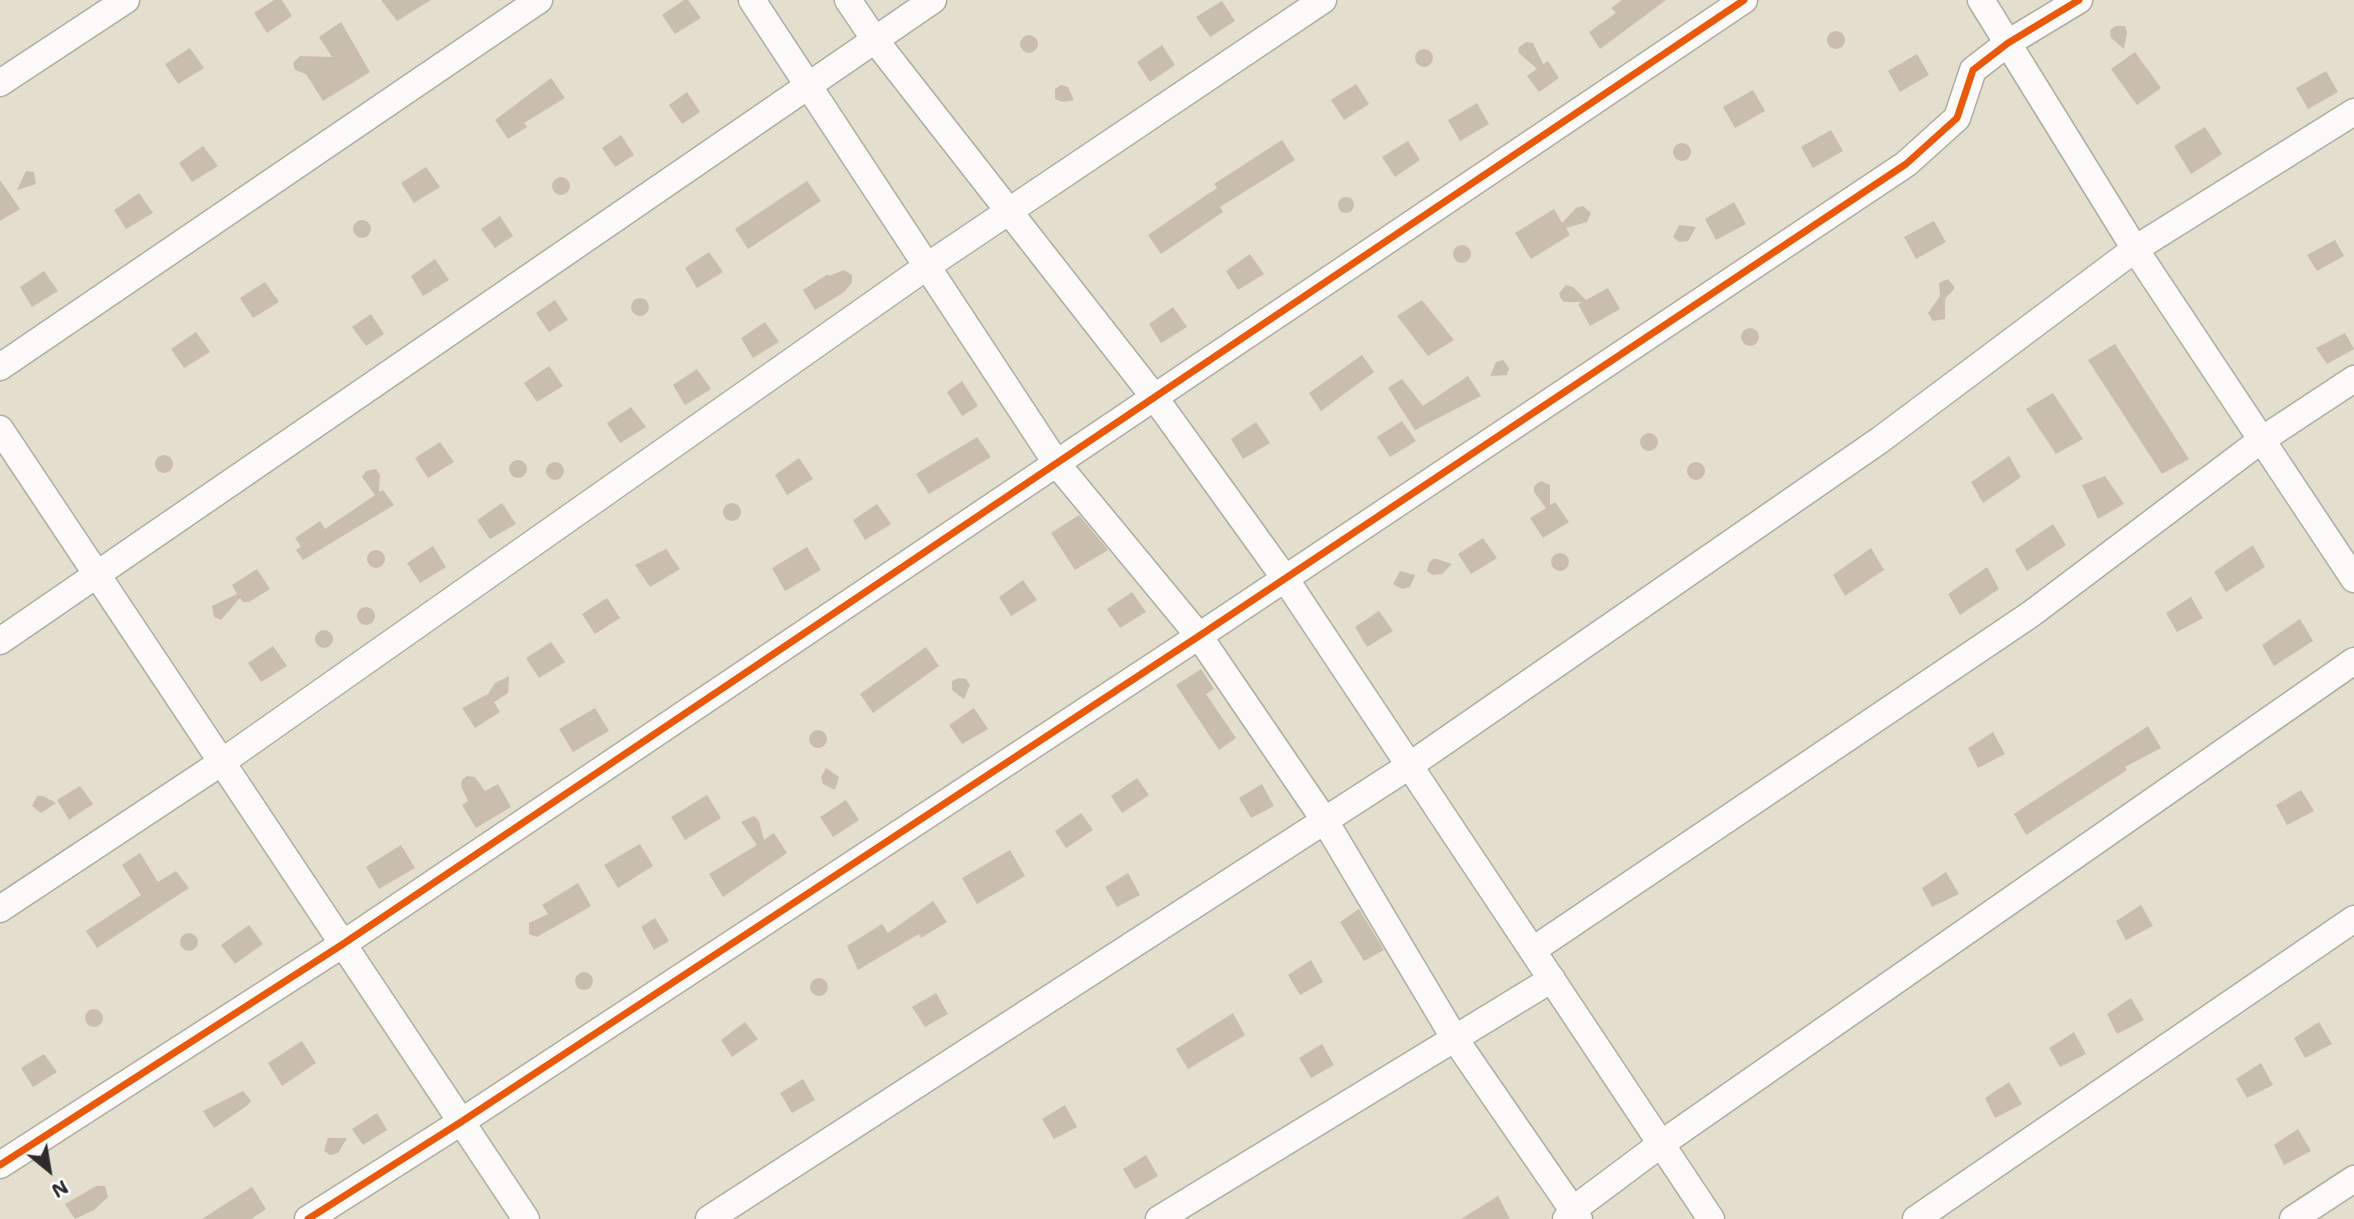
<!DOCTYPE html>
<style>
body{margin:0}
#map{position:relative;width:2354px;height:1219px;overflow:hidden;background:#e3decd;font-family:"Shantell Sans",sans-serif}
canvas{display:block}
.north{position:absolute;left:14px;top:1135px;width:70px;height:70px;-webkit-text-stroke:5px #fff;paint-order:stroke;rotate:150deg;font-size:19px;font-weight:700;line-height:28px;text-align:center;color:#2b2b2b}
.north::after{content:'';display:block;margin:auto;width:24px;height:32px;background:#2b2b2b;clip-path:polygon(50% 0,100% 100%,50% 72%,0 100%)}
</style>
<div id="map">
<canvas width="2354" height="1219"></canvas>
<div class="north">N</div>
</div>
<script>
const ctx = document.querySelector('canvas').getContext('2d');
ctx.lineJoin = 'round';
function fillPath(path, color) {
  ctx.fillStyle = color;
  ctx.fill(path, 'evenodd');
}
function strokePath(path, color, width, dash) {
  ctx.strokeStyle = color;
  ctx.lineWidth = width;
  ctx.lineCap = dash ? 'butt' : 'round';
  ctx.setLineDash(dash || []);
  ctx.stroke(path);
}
const building = new Path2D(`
 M274 0H282L292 16 267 33 254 13Z
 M381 0H431L397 21Z
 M684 0H688L701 18 675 34 662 15Z
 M1622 0H1666L1600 49 1589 32 1616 13 1611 8Z
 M1222 1 1235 21 1210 37 1196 17Z
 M341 22 370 72 323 101 306 74 295 70 293 63 300 56 332 57 319 37Z
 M2116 26H2125L2127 32 2124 49 2111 38 2110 30Z
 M1827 40a9 9 0 1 1 18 0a9 9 0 1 1-18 0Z
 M1020 44a9 9 0 1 1 18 0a9 9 0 1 1-18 0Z
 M1526 42 1533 43 1543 64 1548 61 1559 78 1539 92 1527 76 1537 69 1519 53 1518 48Z
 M1162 45 1175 65 1150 82 1137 62Z
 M190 48 204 68 178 84 165 64Z
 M1415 58a9 9 0 1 1 18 0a9 9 0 1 1-18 0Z
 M2135 52 2161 88 2137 105 2111 69Z
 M1917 54 1929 75 1900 92 1888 71Z
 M2326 71 2338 92 2308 109 2296 88Z
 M551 78 565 98 524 123 527 127 508 139 495 120Z
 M1356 84 1369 104 1344 120 1331 100Z
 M1061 85 1068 87 1074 100 1063 102 1055 99V89Z
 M1753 90 1765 111 1735 128 1723 107Z
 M687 92 700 112 682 124 669 105Z
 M1477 103 1489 124 1460 141 1448 120Z
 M2205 127 2222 154 2191 174 2174 146Z
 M1831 130 1843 151 1813 168 1801 147Z
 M621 135 634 155 615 167 602 148Z
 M1282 140 1295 160 1220 207 1223 212 1161 254 1148 235 1217 188 1214 184Z
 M1408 141 1420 160 1395 177 1382 157Z
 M1673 152a9 9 0 1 1 18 0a9 9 0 1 1-18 0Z
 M203 146 218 166 192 182 179 163Z
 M426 167 440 187 414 203 401 183Z
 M26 171 34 172 36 184 17 190Z
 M552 186a9 9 0 1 1 18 0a9 9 0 1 1-18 0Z
 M0 180 20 209 0 221Z
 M807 181 821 201 748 249 735 229Z
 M139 193 153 213 126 229 114 210Z
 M1338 205a8 8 0 1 1 16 0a8 8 0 1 1-16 0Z
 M1734 202 1746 224 1716 240 1705 219Z
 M1583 206 1591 213 1587 222 1566 228 1570 235 1531 259 1515 233 1554 209 1562 223 1576 208Z
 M500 216 513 236 495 248 481 229Z
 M353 229a9 9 0 1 1 18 0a9 9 0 1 1-18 0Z
 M1934 221 1946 242 1916 259 1904 237Z
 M1679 225 1696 227 1688 241 1679 242 1673 237Z
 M2335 240 2344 256 2317 271 2307 255Z
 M1453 254a9 9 0 1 1 18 0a9 9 0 1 1-18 0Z
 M709 252 723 272 697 288 685 268Z
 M1250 254 1264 274 1238 290 1226 271Z
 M435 259 449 280 423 296 411 276Z
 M844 270 852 275V283L844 292 815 310 803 290 828 274 829 276Z
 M44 271 58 291 32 307 20 287Z
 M1948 279 1955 288 1945 299V319L1933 321 1928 313 1940 296 1939 283Z
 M265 282 279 302 253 318 240 298Z
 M1566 285 1573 287 1586 300 1608 288 1620 309 1590 326 1578 304 1583 302H1564L1561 299 1559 293Z
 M631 307a9 9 0 1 1 18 0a9 9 0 1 1-18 0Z
 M555 300 568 320 549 332 536 313Z
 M1422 300 1454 340 1428 356 1397 316Z
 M1173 307 1187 327 1161 343 1149 324Z
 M371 314 384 334 366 346 352 327Z
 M765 322 779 342 753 358 741 338Z
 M1741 337a9 9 0 1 1 18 0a9 9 0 1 1-18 0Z
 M196 332 210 352 184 368 171 349Z
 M2345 333 2354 349 2327 364 2316 348Z
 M2115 344 2189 459 2162 474 2088 360Z
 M1362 355 1374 372 1321 411 1309 393Z
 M1503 360 1509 368 1507 375 1490 376 1496 362Z
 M549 366 563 386 537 402 524 383Z
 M697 369 711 389 685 405 673 385Z
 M1468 376 1481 396 1415 430 1388 388 1402 379 1423 406Z
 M962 381 978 406 962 416 947 392Z
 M2053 393 2083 439 2056 454 2026 409Z
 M631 407 646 427 620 443 607 423Z
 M1402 421 1416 441 1390 457 1377 437Z
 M1256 422 1270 443 1243 459 1231 439Z
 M1640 442a9 9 0 1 1 18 0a9 9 0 1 1-18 0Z
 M977 437 991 457 929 494 916 474Z
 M440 442 454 462 428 478 415 458Z
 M155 464a9 9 0 1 1 18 0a9 9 0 1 1-18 0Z
 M2009 456 2021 477 1983 503 1971 482Z
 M799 458 813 479 787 495 775 475Z
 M509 469a9 9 0 1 1 18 0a9 9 0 1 1-18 0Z
 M546 471a9 9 0 1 1 18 0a9 9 0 1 1-18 0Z
 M1687 471a9 9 0 1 1 18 0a9 9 0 1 1-18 0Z
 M376 469 380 475 379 492 383 490 394 505 303 560 296 550 301 547 295 538 320 521 325 529 375 495 362 477 366 471Z
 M2105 476 2124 504 2098 519 2082 485Z
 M1541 481 1550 485V505L1555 502 1569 522 1543 538 1530 518 1546 508 1534 492V486Z
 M502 503 516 524 490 539 477 520Z
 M723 512a9 9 0 1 1 18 0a9 9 0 1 1-18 0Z
 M877 504 891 524 865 540 853 520Z
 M1079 515 1108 550 1075 570 1051 533Z
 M2053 524 2066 545 2027 571 2015 550Z
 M1483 538 1497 558 1471 574 1458 554Z
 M2253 545 2265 567 2226 592 2214 572Z
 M433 546 446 567 420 583 407 563Z
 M807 547 821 570 785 591 772 568Z
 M1871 548 1884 570 1845 596 1833 575Z
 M666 549 680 569 650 587 635 565Z
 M367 559a9 9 0 1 1 18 0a9 9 0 1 1-18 0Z
 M1551 562a9 9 0 1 1 18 0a9 9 0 1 1-18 0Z
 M1433 559H1437L1452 564 1442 574 1433 575 1427 571 1429 563Z
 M1987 567 1999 589 1960 615 1948 594Z
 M257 569 270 589 249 602H243L240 598 221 620 214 617 212 606 237 594 232 585Z
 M1400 571 1415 575 1410 587 1402 589 1393 584Z
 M1023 580 1037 600 1011 616 999 597Z
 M1132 592 1146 612 1120 628 1107 609Z
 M2191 597 2203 618 2177 632 2166 613Z
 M607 598 620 618 595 634 582 614Z
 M357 616a9 9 0 1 1 18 0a9 9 0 1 1-18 0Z
 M1379 611 1393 631 1367 647 1355 627Z
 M2300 619 2313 641 2274 666 2262 645Z
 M315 639a9 9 0 1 1 18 0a9 9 0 1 1-18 0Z
 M551 642 565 662 539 678 526 658Z
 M273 646 287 666 261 682 248 663Z
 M926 647 939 666 873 713 860 694Z
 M1201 669 1214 689 1206 694 1236 738 1219 750 1176 685Z
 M509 676 508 693 494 702 500 712 475 728 462 708 488 694 495 683Z
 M959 678 966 679 970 685 964 699 952 690V681Z
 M595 708 609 731 573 752 559 729Z
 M974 708 988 729 962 744 949 725Z
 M2148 726 2161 748 2125 767 2127 770 2026 835 2014 814Z
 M809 739a9 9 0 1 1 18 0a9 9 0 1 1-18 0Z
 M1993 732 2005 754 1978 768 1968 748Z
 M826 768 839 777 835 790 823 784 821 777Z
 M467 776 475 777 485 791 498 784 511 807 476 828 462 805 468 801 461 786 462 780Z
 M1137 778 1149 795 1122 813 1111 796Z
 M1262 784 1274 806 1251 818 1239 798Z
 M80 786 93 804 69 820 57 800Z
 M2301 790 2314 811 2287 825 2276 805Z
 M707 795 721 818 685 840 671 817Z
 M37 796H43L56 803 41 813 32 806Z
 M846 800 859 820 833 837 820 817Z
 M1081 813 1093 830 1066 848 1055 831Z
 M754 816 759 821 764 840 774 833 787 853 723 897 709 874 757 845 741 822Z
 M640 844 653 866 618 888 604 865Z
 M401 845 415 868 379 889 366 867Z
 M1010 850 1025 876 977 904 962 878Z
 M140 853 158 882 176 871 189 888 97 948 86 931 141 895 122 865Z
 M1946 872 1959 894 1932 907 1922 888Z
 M1128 873 1140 895 1117 907 1105 887Z
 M578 883 591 906 537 937 529 934V923L548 914 542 905Z
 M933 901 947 922 921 938 919 934 858 970 847 946 882 924 888 933Z
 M2141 905 2153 926 2126 940 2116 921Z
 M1359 909 1384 950 1364 961 1340 922Z
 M655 918 669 941 654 950 641 927Z
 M249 925 263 944 235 964 221 945Z
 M180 942a9 9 0 1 1 18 0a9 9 0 1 1-18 0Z
 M1311 960 1323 982 1300 995 1288 975Z
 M575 981a9 9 0 1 1 18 0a9 9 0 1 1-18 0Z
 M810 987a9 9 0 1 1 18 0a9 9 0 1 1-18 0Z
 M936 993 948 1014 925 1027 912 1007Z
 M2131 998 2144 1020 2117 1034 2107 1014Z
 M85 1018a9 9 0 1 1 18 0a9 9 0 1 1-18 0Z
 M1233 1013 1245 1035 1188 1069 1176 1049Z
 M745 1022 758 1039 732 1057 721 1040Z
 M2319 1022 2332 1044 2305 1058 2294 1038Z
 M2074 1032 2086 1054 2060 1067 2049 1048Z
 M302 1041 316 1063 282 1086 268 1063Z
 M1322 1044 1334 1065 1311 1078 1299 1058Z
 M44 1054 57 1072 33 1087 21 1068Z
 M2261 1063 2273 1085 2247 1098 2236 1079Z
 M803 1079 815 1100 792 1113 780 1093Z
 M2009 1082 2022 1104 1995 1118 1985 1098Z
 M243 1091 251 1101 248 1105 214 1128 203 1111Z
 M1065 1105 1077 1127 1054 1139 1042 1119Z
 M377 1113 387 1130 363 1145 352 1129Z
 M2298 1129 2311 1151 2284 1165 2274 1145Z
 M328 1138H347L338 1153 330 1155 324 1151Z
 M1146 1155 1158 1176 1135 1189 1123 1169Z
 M96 1186H105L108 1197 94 1210 75 1219 65 1204Z
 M252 1187 266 1209 251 1219H202Z
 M1498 1196 1510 1219H1461Z`);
const minor = new Path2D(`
 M752 0 1057 464 1199 636 1325 821 1455 1039 1579 1219
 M848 0 875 40 1155 398 1284 577 1711 1219
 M1981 0 2135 249 2354 579
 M0 83 126 0
 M0 367 539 0
 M0 429 526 1219
 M0 641 933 0
 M0 909 222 762 926 267 1323 0
 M1533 950 2031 614 2260 441 2354 379
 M0 1165 343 944 1744 0
 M308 1219 461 1122 1199 636 1906 164 1957 118 1973 70 2008 43 2079 0
 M709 1219 1409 766 1880 440 2135 249 2354 112
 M1159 1219 1552 979
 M1566 1219 1574 1209 1661 1144 2354 661
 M1916 1219 2354 919
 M2293 1219 2354 1179`);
const cycleway = new Path2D(`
 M0 1165 343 944 1744 0
 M308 1219 461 1122 1199 636 1906 164 1957 118 1973 70 2008 43 2079 0`);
fillPath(building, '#c9beae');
strokePath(minor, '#afaca2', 29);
strokePath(minor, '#fbfaf8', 26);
strokePath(cycleway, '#e8590c', 7);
</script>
